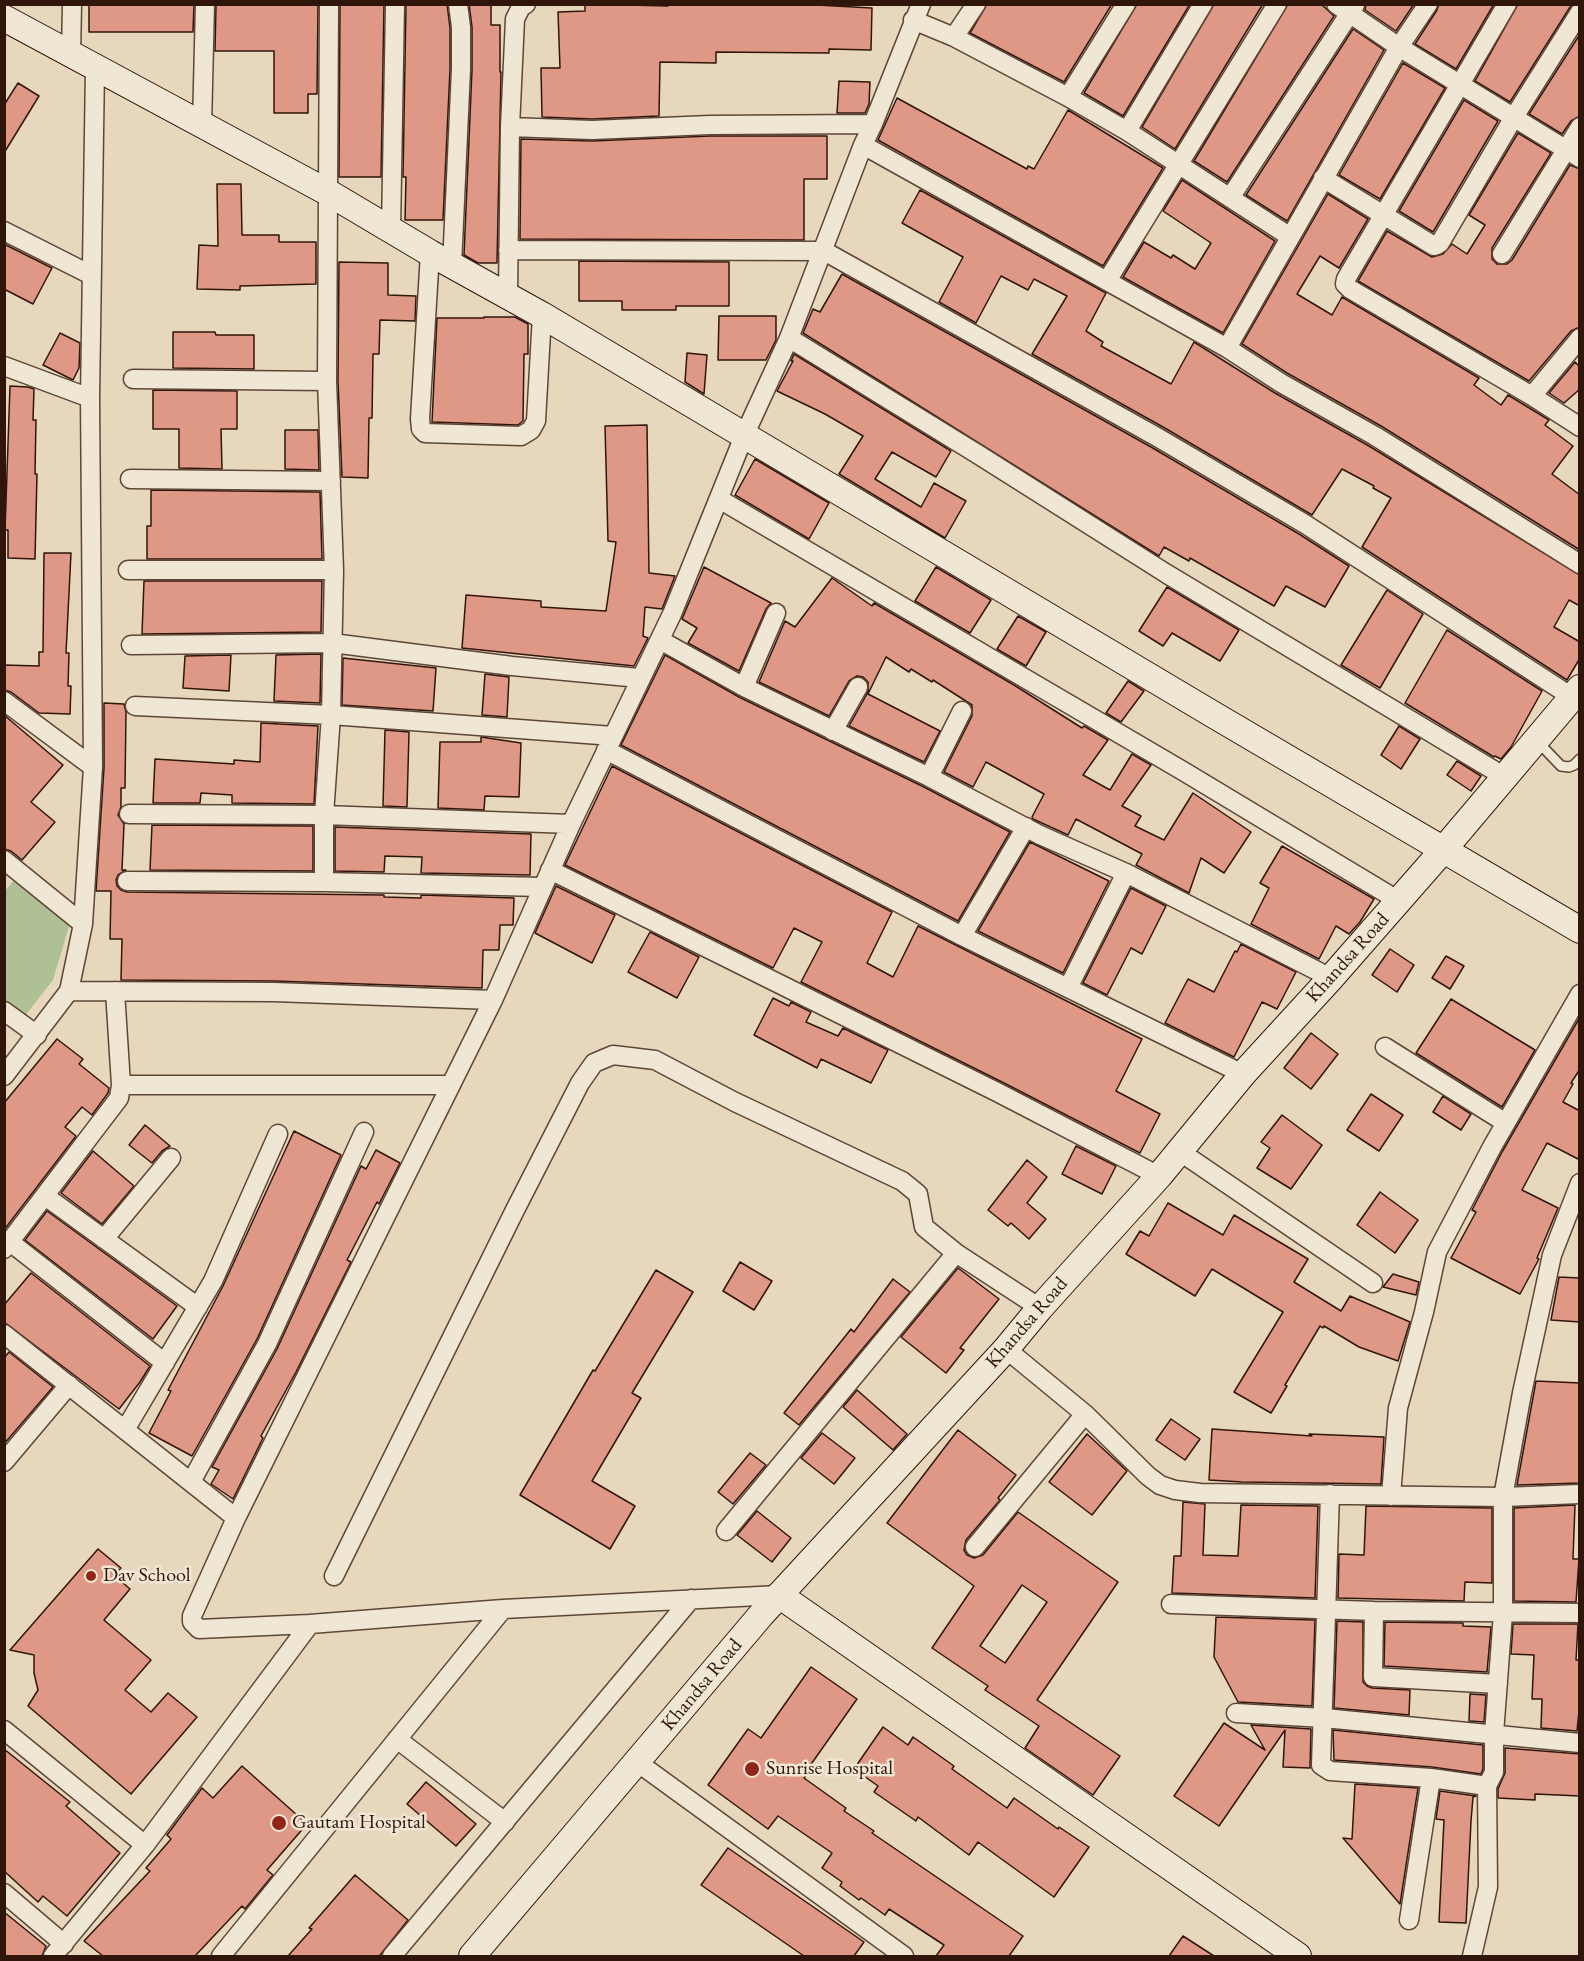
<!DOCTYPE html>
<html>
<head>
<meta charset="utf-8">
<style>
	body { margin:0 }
	#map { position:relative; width:1584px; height:1961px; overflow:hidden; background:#e7d8bd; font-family:"EB Garamond",serif }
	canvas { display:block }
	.frame { position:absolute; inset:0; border:6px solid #30150a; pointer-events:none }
</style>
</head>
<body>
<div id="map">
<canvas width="1584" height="1961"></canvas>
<div class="frame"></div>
</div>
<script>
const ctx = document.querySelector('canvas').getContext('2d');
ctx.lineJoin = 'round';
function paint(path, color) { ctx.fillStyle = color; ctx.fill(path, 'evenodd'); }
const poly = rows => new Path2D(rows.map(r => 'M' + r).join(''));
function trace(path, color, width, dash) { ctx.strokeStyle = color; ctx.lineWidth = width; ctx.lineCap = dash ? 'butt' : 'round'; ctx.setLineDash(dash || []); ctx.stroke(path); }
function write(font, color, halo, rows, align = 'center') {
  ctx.font = font + ' "EB Garamond",serif'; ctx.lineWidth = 5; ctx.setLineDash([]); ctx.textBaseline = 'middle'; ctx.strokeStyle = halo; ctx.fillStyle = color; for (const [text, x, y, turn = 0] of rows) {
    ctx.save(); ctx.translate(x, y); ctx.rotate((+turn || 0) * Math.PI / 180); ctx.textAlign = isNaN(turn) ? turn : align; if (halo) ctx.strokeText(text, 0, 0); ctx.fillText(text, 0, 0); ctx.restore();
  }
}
const green = poly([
	[16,878,70,923,53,980,20,1022,5,1009,5,891]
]);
const building = poly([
	[89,4,194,4,193,32,89,32,89,4],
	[216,4,318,4,317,94,308,94,308,113,274,113,274,51,215,51,216,4],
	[340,4,384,4,381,177,339,177,340,4],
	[406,4,447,4,450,28,450,69,443,220,405,220,406,177,403,177,406,4],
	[469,4,491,4,491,25,500,25,500,72,501,72,497,263,478,263,464,255,472,70,472,27,469,4],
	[585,4,668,6,668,4,798,4,872,8,871,50,829,49,829,53,716,52,716,63,660,62,659,116,592,119,542,117,541,68,560,68,558,12,585,11,585,4],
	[987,4,1112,4,1064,82,970,33,987,4],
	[1137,4,1190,4,1123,116,1084,93,1137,4],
	[1214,4,1263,4,1175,149,1142,127,1214,4],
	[1288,4,1321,4,1334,16,1227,182,1194,161,1288,4],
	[1366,4,1414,4,1396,31,1365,10,1366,4],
	[1439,4,1494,4,1456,69,1415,44,1437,10,1439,4],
	[1518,4,1572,4,1510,102,1475,81,1518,4],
	[1353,29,1384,50,1287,221,1246,195,1353,29],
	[1580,34,1580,116,1571,121,1562,134,1529,114,1580,34],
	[1403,63,1445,88,1380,199,1339,175,1403,63],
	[839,81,870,82,869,104,865,113,837,113,839,81],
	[18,83,39,96,4,153,4,105,18,83],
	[897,98,1027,169,1028,166,1034,169,1068,110,1163,168,1103,266,878,140,897,98],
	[1464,100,1498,121,1433,232,1399,211,1464,100],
	[1518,133,1551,153,1492,248,1492,259,1497,264,1507,264,1512,260,1570,165,1580,169,1580,327,1571,331,1529,381,1358,281,1387,231,1432,257,1443,254,1452,244,1467,254,1485,225,1469,215,1518,133],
	[710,136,827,136,827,179,804,179,804,240,520,239,521,139,592,141,710,136],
	[1182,180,1275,241,1223,333,1123,277,1144,242,1171,258,1173,255,1195,269,1211,243,1163,211,1182,180],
	[217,184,241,184,242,235,279,235,279,242,316,242,316,284,240,286,240,290,197,289,199,245,218,246,217,184],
	[920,190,1106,293,1086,331,1103,342,1101,346,1171,384,1194,342,1275,393,1369,446,1580,575,1580,606,1569,600,1554,627,1580,642,1580,658,1567,680,1362,547,1391,498,1373,488,1374,486,1342,469,1312,515,1163,427,1032,354,1067,296,1034,279,1028,290,1001,276,976,323,939,302,963,257,902,223,920,190],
	[1328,194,1368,219,1339,268,1320,256,1297,294,1332,315,1342,297,1479,378,1474,385,1501,405,1508,395,1549,420,1545,425,1573,446,1552,474,1580,495,1580,550,1381,426,1287,373,1242,344,1328,194],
	[4,244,52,268,33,304,4,289,4,244],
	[579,261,729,262,729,306,676,306,676,310,622,310,622,301,579,301,579,261],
	[339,262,388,263,388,295,416,296,415,321,380,320,379,354,373,354,372,418,369,418,368,478,342,477,338,381,339,262],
	[842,274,1151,447,1299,534,1349,566,1325,607,1286,586,1274,606,1190,558,1189,561,1164,547,1159,556,803,333,813,309,820,312,842,274],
	[719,316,776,316,776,340,766,360,718,360,719,316],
	[484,317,515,317,528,324,528,354,524,354,523,421,518,425,432,422,437,318,484,318,484,317],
	[173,332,215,332,216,335,254,335,254,369,173,368,173,332],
	[60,333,80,343,79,368,73,380,43,365,60,333],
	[687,353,707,355,704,394,685,382,687,353],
	[794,354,951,451,936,477,892,452,875,479,921,507,934,483,966,501,945,538,839,474,863,436,825,414,777,391,793,361,791,361,794,354],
	[1575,362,1580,367,1580,389,1564,403,1549,393,1575,362],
	[10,386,28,387,34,389,33,420,36,420,35,474,37,474,35,559,8,558,8,530,5,530,10,386],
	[153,390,237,391,237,429,221,429,222,469,179,468,179,429,153,429,153,390],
	[647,425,649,573,675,576,662,609,645,607,643,636,648,638,634,666,462,648,466,595,541,601,541,607,606,611,616,542,608,541,605,426,647,425],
	[285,430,318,430,319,470,285,469,285,430],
	[755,459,829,503,809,539,735,495,755,459],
	[151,490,320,492,322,559,147,559,147,526,151,526,151,490],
	[44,553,71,553,66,653,69,653,68,686,71,686,70,714,39,713,11,692,4,690,4,665,39,666,39,652,43,652,44,553],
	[704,567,771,603,766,609,739,671,688,643,697,628,682,619,704,567],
	[936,567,991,600,970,633,915,601,936,567],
	[832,578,872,606,874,603,1014,685,1082,728,1084,726,1108,740,1083,775,1110,790,1132,754,1151,765,1122,806,1141,816,1135,826,1164,840,1193,793,1251,832,1224,873,1201,858,1189,893,1136,865,1142,854,1076,819,1068,835,1033,819,1032,817,1044,794,986,762,973,787,944,772,972,716,972,705,933,680,932,682,911,669,909,672,886,657,868,694,940,731,924,762,849,726,868,692,868,682,863,677,857,676,849,681,829,716,759,682,785,621,795,627,832,578],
	[144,581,322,581,321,632,142,634,144,581],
	[1167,587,1239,630,1220,661,1172,633,1163,646,1139,631,1167,587],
	[1387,590,1423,614,1380,688,1341,665,1387,590],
	[1018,616,1046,632,1026,666,997,649,1018,616],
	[1447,630,1542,691,1511,747,1501,759,1495,756,1494,757,1405,703,1447,630],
	[321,654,320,703,274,701,276,655,321,654],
	[231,655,229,691,183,688,185,656,231,655],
	[665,655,739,697,924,787,1010,832,958,921,621,745,665,655],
	[343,658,436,668,433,711,342,705,343,658],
	[485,674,509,677,507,717,482,715,485,674],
	[1128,681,1144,691,1121,722,1106,713,1128,681],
	[104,703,124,704,126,712,125,788,121,788,121,807,118,815,124,824,122,870,126,870,118,875,116,880,117,886,121,890,127,892,384,895,384,897,421,898,421,895,514,898,513,925,500,925,499,950,483,950,482,988,274,981,121,980,122,939,110,939,111,891,96,891,104,768,104,703],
	[4,715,63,765,31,802,55,822,22,860,11,851,4,849,4,715],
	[261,723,318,726,314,804,232,803,232,795,201,793,200,803,153,803,155,759,234,764,234,760,260,762,261,723],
	[1399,726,1420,739,1401,769,1381,755,1399,726],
	[385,730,409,732,407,807,383,806,385,730],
	[481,737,521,743,519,797,485,796,484,810,438,808,440,742,481,742,481,737],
	[1457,761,1481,776,1471,791,1447,775,1457,761],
	[612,766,892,912,867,963,893,977,918,926,1142,1039,1116,1091,1160,1114,1140,1153,1002,1082,801,982,822,942,794,928,773,968,565,865,612,766],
	[152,825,313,826,313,871,150,870,152,825],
	[335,827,531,834,530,875,421,873,422,857,385,856,384,872,335,871,335,827],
	[1030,842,1109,881,1063,973,978,931,1030,842],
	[1282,846,1374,899,1360,922,1349,934,1336,926,1319,959,1251,924,1269,888,1260,883,1282,846],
	[556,886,615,915,592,963,535,933,556,886],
	[1131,888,1166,906,1142,954,1131,948,1107,995,1083,983,1131,888],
	[650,932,699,957,677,998,628,972,650,932],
	[1241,944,1296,972,1277,1009,1262,1002,1234,1057,1165,1023,1188,979,1214,992,1235,951,1237,952,1241,944],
	[1390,949,1414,965,1397,992,1372,975,1390,949],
	[1446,956,1464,966,1450,989,1432,978,1446,956],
	[773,998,789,1006,791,1002,811,1012,806,1022,838,1036,843,1028,888,1050,871,1083,821,1059,817,1068,754,1035,773,998],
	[1451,999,1535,1050,1502,1107,1416,1053,1451,999],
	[1580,1017,1580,1069,1571,1083,1573,1084,1563,1102,1580,1111,1580,1160,1547,1143,1522,1190,1558,1208,1537,1258,1539,1259,1520,1294,1451,1258,1476,1212,1472,1210,1502,1152,1580,1017],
	[1311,1033,1338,1054,1311,1089,1284,1068,1311,1033],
	[57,1039,83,1059,79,1064,109,1088,108,1093,92,1115,82,1107,65,1127,76,1136,4,1230,4,1103,57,1039],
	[1371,1094,1403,1115,1379,1151,1347,1130,1371,1094],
	[1443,1096,1471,1114,1461,1130,1433,1112,1443,1096],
	[1282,1115,1322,1145,1291,1189,1257,1168,1270,1148,1261,1142,1282,1115],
	[145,1125,170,1146,162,1151,152,1163,129,1145,145,1125],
	[294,1131,341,1155,257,1339,192,1456,149,1433,171,1391,168,1390,223,1286,294,1131],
	[1076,1146,1116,1166,1102,1194,1062,1174,1076,1146],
	[376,1150,400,1163,379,1204,377,1202,347,1260,351,1262,296,1372,261,1436,263,1438,233,1499,211,1484,219,1470,212,1467,277,1349,361,1166,366,1169,376,1150],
	[93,1151,134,1186,102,1224,61,1193,93,1151],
	[1027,1160,1047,1177,1027,1203,1046,1219,1029,1239,1011,1223,1008,1226,988,1210,1027,1160],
	[1380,1192,1418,1220,1395,1253,1357,1225,1380,1192],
	[1168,1203,1223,1235,1234,1215,1308,1259,1294,1282,1341,1311,1350,1296,1410,1322,1398,1361,1359,1347,1324,1326,1323,1328,1320,1326,1285,1385,1287,1386,1271,1413,1234,1392,1283,1312,1212,1269,1195,1296,1126,1254,1140,1231,1149,1236,1168,1203],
	[47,1211,177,1306,153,1339,25,1240,47,1211],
	[740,1262,772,1281,754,1310,723,1291,740,1262],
	[958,1268,999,1299,960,1348,964,1350,946,1373,901,1337,958,1268],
	[656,1270,693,1292,632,1393,641,1398,592,1481,635,1506,610,1549,520,1495,593,1370,595,1371,656,1270],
	[31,1273,150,1366,140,1382,119,1409,4,1322,4,1305,31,1273],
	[1393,1274,1419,1282,1416,1295,1383,1287,1393,1274],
	[1559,1277,1580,1278,1580,1322,1551,1320,1559,1277],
	[893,1279,910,1292,799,1425,784,1413,851,1329,854,1332,893,1279],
	[9,1352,53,1387,4,1444,4,1358,9,1352],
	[1536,1381,1580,1383,1580,1483,1517,1485,1536,1381],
	[857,1390,907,1434,893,1450,843,1407,857,1390],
	[1171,1419,1200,1439,1185,1460,1156,1440,1171,1419],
	[1212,1429,1312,1436,1309,1434,1384,1437,1381,1484,1242,1482,1209,1480,1212,1429],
	[958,1430,1016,1475,998,1498,1000,1500,966,1540,964,1550,967,1555,974,1558,983,1555,1018,1512,1118,1582,1037,1700,1120,1756,1093,1795,1025,1748,1039,1726,985,1690,988,1686,932,1648,974,1586,887,1523,958,1430],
	[1022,1585,1047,1602,1005,1663,980,1646,1022,1585],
	[822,1433,855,1458,834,1484,801,1458,822,1433],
	[1087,1434,1127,1471,1092,1515,1049,1482,1087,1434],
	[750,1453,766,1465,733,1504,718,1492,750,1453],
	[1183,1502,1205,1504,1203,1555,1238,1556,1241,1505,1318,1506,1315,1598,1172,1593,1174,1556,1181,1556,1183,1502],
	[1575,1505,1573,1559,1579,1559,1576,1602,1514,1601,1514,1508,1575,1505],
	[1366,1506,1492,1508,1492,1583,1465,1582,1464,1601,1338,1598,1339,1554,1364,1555,1366,1506],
	[757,1511,791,1538,772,1562,737,1535,757,1511],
	[98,1549,121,1568,114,1575,130,1589,104,1620,151,1660,125,1690,151,1712,168,1693,197,1717,131,1794,28,1706,38,1690,34,1673,34,1655,10,1650,98,1549],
	[1216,1617,1315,1620,1312,1706,1238,1702,1214,1657,1216,1617],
	[1337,1621,1363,1622,1363,1682,1367,1686,1372,1688,1410,1690,1409,1715,1334,1708,1337,1621],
	[1385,1622,1463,1623,1463,1626,1491,1627,1487,1672,1384,1666,1385,1622],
	[1513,1624,1578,1624,1576,1660,1580,1660,1580,1701,1577,1731,1541,1728,1542,1699,1532,1699,1534,1655,1511,1654,1513,1624],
	[811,1667,857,1699,807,1770,809,1772,804,1778,846,1808,844,1811,874,1831,872,1833,1023,1936,1009,1956,936,1956,944,1945,889,1909,885,1915,861,1898,859,1900,840,1886,842,1882,822,1868,832,1853,778,1816,768,1829,708,1785,748,1729,761,1738,811,1667],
	[1470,1694,1486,1695,1484,1722,1469,1721,1470,1694],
	[1224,1723,1265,1750,1251,1725,1311,1729,1310,1768,1283,1767,1285,1730,1219,1826,1174,1796,1224,1723],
	[883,1727,908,1745,913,1737,954,1766,952,1769,1007,1808,1014,1798,1058,1829,1059,1827,1089,1847,1054,1897,978,1842,969,1855,918,1817,916,1821,874,1792,878,1786,854,1769,883,1727],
	[1333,1730,1483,1745,1483,1769,1481,1774,1432,1767,1334,1760,1333,1730],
	[1505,1748,1580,1754,1580,1796,1535,1794,1535,1800,1498,1798,1498,1789,1505,1773,1505,1748],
	[4,1749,70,1802,66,1806,120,1853,67,1916,43,1896,38,1902,4,1871,4,1749],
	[242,1766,307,1824,267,1870,273,1875,245,1909,242,1906,195,1956,103,1956,84,1941,150,1871,146,1868,171,1839,167,1835,202,1788,213,1798,242,1766],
	[426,1782,476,1824,456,1846,407,1804,426,1782],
	[1355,1784,1418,1788,1400,1904,1343,1838,1352,1839,1355,1784],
	[1440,1791,1476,1796,1473,1797,1471,1821,1466,1923,1439,1922,1444,1820,1436,1819,1440,1791],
	[728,1848,864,1942,854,1956,804,1956,701,1885,728,1848],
	[355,1875,408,1920,381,1954,379,1956,288,1956,312,1929,309,1928,355,1875],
	[4,1912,46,1946,42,1956,4,1956,4,1912],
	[1183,1936,1214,1956,1169,1956,1183,1936]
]);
const lane = poly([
	[1538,742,1561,766,1569,767,1574,765,1580,759]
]);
const street = poly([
	[1336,4,1399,47,1580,158],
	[1507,4,1346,279,1345,284,1350,289,1532,396,1580,427],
	[913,20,954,37,1068,97,1127,131,1289,236],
	[954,37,976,4],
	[71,55,72,4],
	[1068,97,1126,4],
	[202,126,205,4],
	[510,127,592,130,710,125,873,124],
	[1127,131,1203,4],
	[863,145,1227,348,1281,383,1375,436,1580,564],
	[1323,178,1434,246,1437,245,1440,243,1514,117,1580,12],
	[1230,198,1355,5],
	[391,230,395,4],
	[4,231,91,275],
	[508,250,824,251,1157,437,1305,524,1572,697],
	[430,253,420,419,421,429,425,433,521,436,531,430,536,421,542,315],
	[1502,254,1580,127],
	[452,266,461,69,461,27,458,4],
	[1107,281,1277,4],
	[508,296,510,127,515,19,521,7,526,4],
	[789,338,979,455,1167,574,1505,777],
	[1227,348,1399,47,1428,4],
	[4,366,90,398],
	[133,379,327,381],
	[1532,396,1580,338],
	[130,479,331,481],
	[719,499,1183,771,1399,901],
	[128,570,334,570],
	[660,640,744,687,929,777,1040,835,1126,873,1331,978],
	[131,645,332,643,512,666,639,678],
	[744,687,776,613],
	[4,701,93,767],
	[135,706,331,715,613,736],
	[833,731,858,687],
	[606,750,962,936,1243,1074],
	[929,777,962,711],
	[129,814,324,815,571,824],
	[4,860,83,924],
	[550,870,997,1092,1159,1176],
	[127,881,324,882,543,887],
	[324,882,324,815,331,715,334,570,327,381,329,4],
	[962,936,1026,827],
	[1068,988,1126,873],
	[69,991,274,992,493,1000],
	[4,1011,37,1035],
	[1385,1047,1506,1123],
	[4,1076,69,991,83,924,93,767,90,398,95,67],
	[121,1085,451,1085],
	[1179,1151,1373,1283],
	[45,1196,198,1307],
	[104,1239,171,1158],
	[10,1242,165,1363],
	[4,1249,119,1098,121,1085,115,991],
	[4,1334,236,1518],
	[1006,1349,1085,1414,1148,1476,1160,1485,1175,1490,1200,1493,1503,1497,1580,1494],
	[125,1430,213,1281,278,1134],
	[4,1462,69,1385],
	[191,1482,267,1344,364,1132],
	[1330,1494,1321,1765,1330,1771,1431,1778,1487,1786],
	[1391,1496,1398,1408,1424,1312,1437,1252,1492,1147,1580,994],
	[726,1531,956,1253],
	[975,1547,1085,1414],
	[334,1576,515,1210,580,1083,594,1063,613,1055,655,1060,735,1102,902,1181,918,1194,924,1227,956,1253,1040,1308],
	[779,1595,503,1609,310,1624,199,1629,192,1622,192,1616,236,1518,493,1000,571,824,672,614,744,436,789,338,863,145,873,124,921,4],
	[1171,1604,1374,1611,1580,1613],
	[1374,1611,1373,1677,1498,1684],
	[1236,1713,1324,1718,1580,1743],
	[4,1730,145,1845],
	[397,1739,505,1822],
	[637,1762,904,1956],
	[4,1893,64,1944],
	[1409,1920,1431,1778],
	[53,1956,145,1845,310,1624],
	[221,1956,503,1609],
	[392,1956,691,1599],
	[1472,1956,1488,1887,1487,1786,1494,1772,1494,1734,1503,1613,1503,1497,1522,1393,1552,1255,1580,1183]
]);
const secondary = poly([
	[4,18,329,193,430,253,542,315,1214,715,1580,930],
	[779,1595,1298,1956],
	[472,1956,761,1615,1006,1349,1040,1308,1159,1176,1243,1074,1331,978,1444,849,1580,688]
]);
const markers = [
	[91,1576,6,"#8f2418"],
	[752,1769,8,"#8f2418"],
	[279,1823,8,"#8f2418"]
];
const streetNames = [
	["Khandsa Road",1348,958,-48],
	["Khandsa Road",1027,1323,-49],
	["Khandsa Road",702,1685,-50]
];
const poiNames = [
	["Dav School",103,1576],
	["Sunrise Hospital",766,1769],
	["Gautam Hospital",292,1823]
];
paint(green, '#b0c095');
paint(building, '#df9786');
trace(building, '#30150a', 1.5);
trace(lane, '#5e4637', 12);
trace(street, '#5e4637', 21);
trace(secondary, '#30150a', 28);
trace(lane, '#efe6d4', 9);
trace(street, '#efe6d4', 18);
trace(secondary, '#efe6d4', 26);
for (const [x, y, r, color] of markers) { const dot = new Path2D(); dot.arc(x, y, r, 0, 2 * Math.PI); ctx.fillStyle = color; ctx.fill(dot); trace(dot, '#efe6d4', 2); }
write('20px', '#30150a', '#efe6d4', streetNames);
write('20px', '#30150a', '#efe6d4', poiNames, 'left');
</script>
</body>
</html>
